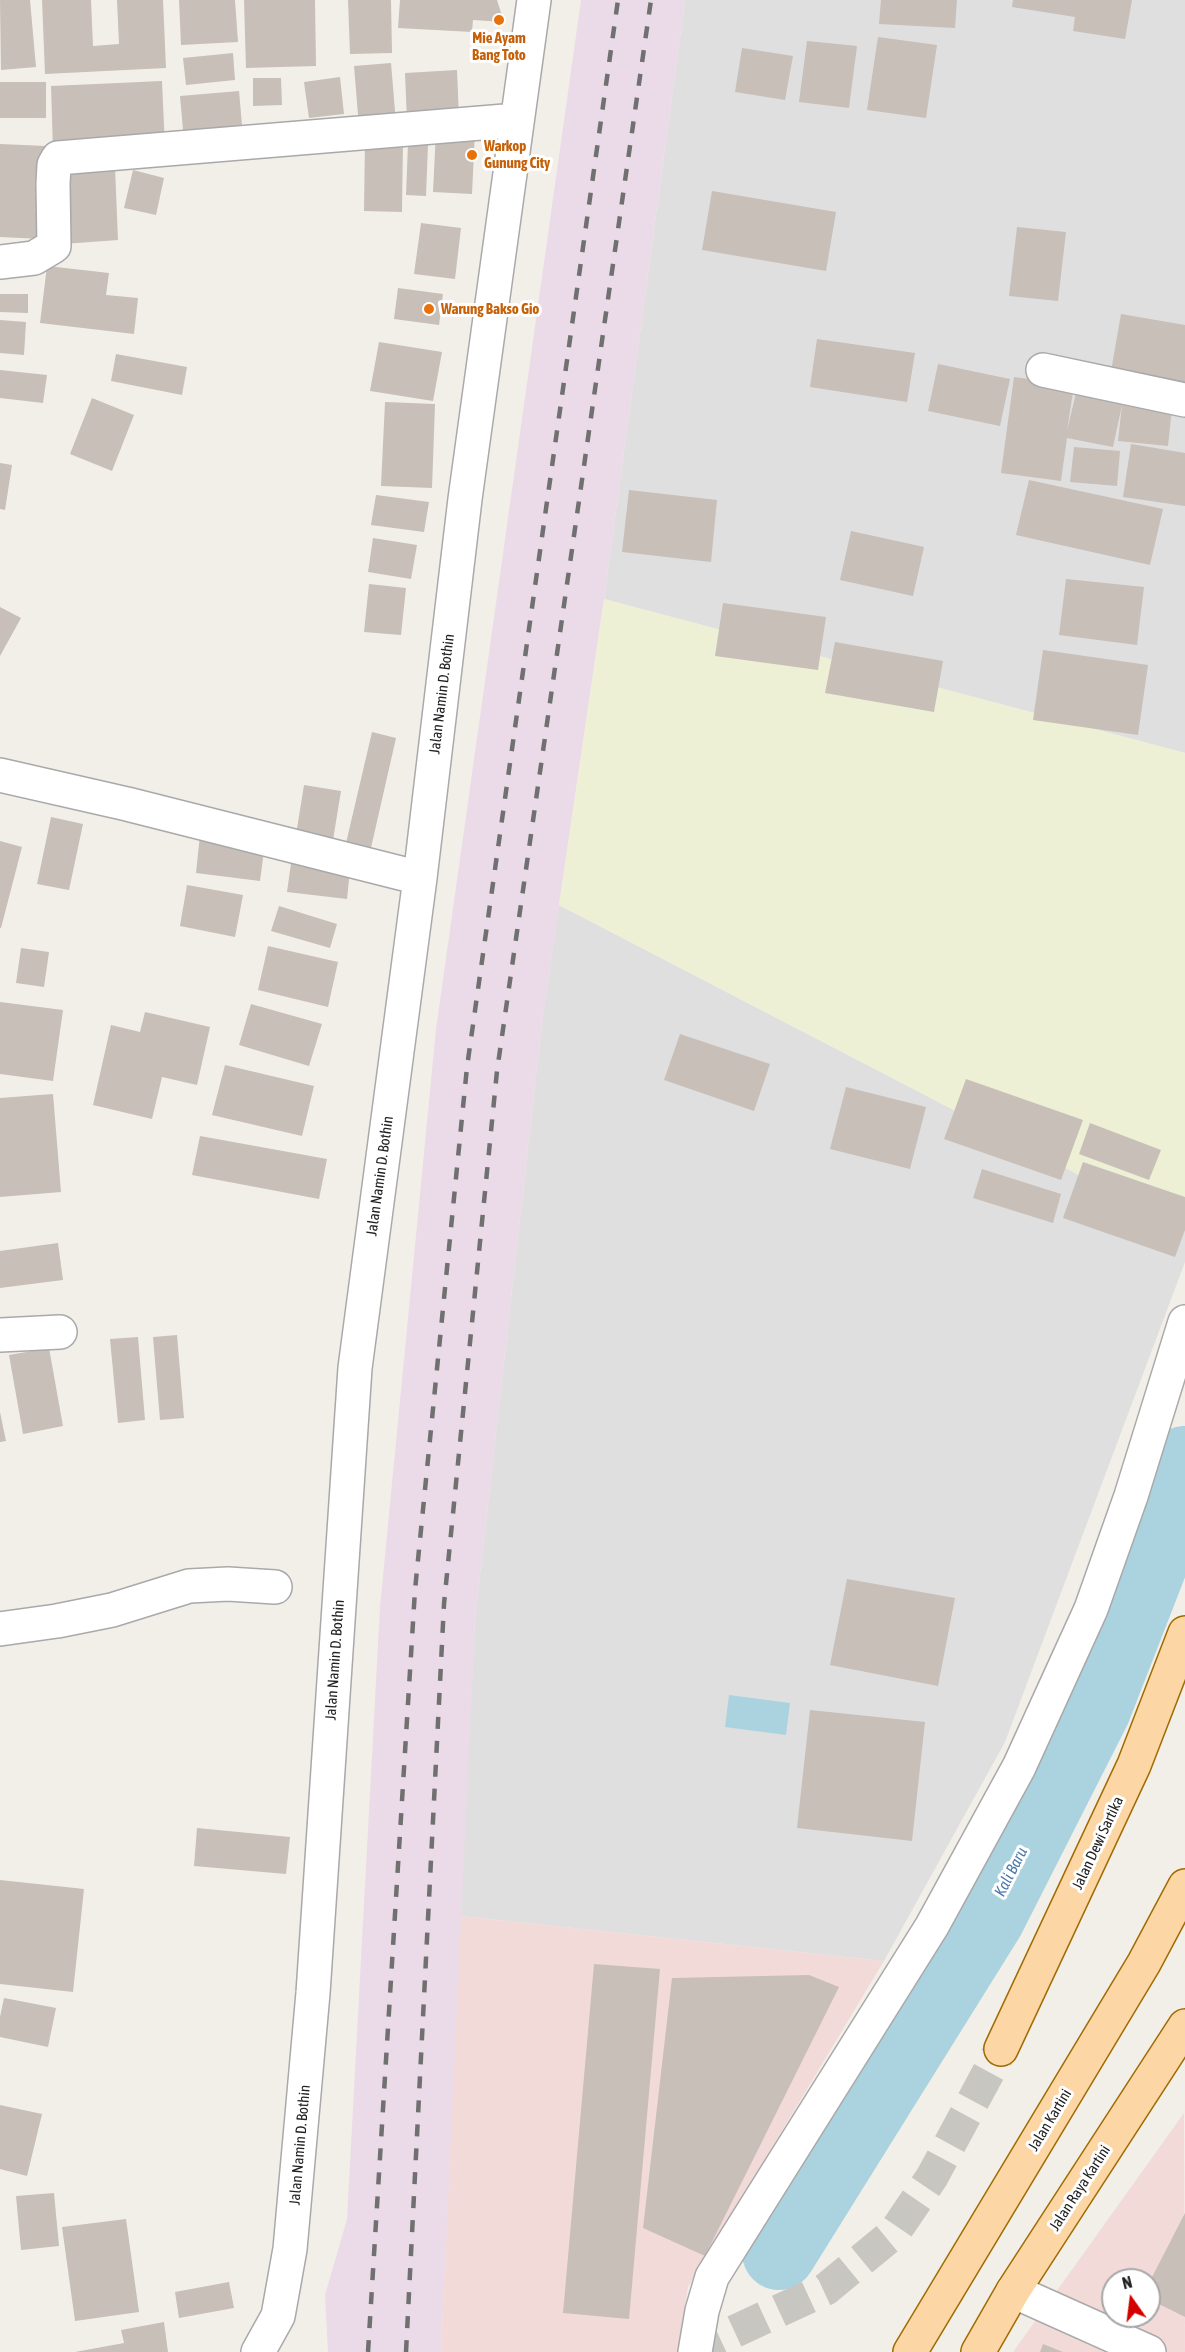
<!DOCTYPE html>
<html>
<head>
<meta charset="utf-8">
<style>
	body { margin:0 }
	#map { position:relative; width:1185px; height:2352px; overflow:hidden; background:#f2efe9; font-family:"Asap Condensed",sans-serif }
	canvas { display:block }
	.north { position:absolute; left:1101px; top:2268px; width:60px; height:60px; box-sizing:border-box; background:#fff; border:2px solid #a7a7a7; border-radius:50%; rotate:346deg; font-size:16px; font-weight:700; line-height:24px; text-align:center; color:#222 }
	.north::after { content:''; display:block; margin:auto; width:21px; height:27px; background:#d40000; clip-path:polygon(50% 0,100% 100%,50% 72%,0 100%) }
</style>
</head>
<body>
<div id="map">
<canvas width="1185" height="2352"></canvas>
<div class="north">N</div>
</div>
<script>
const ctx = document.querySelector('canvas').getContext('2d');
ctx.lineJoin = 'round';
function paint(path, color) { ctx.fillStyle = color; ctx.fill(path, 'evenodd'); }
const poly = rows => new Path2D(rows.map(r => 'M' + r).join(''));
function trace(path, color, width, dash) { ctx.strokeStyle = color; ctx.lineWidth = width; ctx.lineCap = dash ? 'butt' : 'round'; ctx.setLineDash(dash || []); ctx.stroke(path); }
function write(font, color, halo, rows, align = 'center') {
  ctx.font = font + ' "Asap Condensed",sans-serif'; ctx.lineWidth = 6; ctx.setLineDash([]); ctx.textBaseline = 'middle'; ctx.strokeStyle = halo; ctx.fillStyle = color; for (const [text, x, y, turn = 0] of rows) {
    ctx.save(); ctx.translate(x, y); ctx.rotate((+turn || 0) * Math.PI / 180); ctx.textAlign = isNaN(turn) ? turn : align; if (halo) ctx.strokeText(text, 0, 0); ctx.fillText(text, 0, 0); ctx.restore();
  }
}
const residential = poly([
	[685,0,1185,0,1185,753,604,599],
	[559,905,1185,1230,1185,1262,1005,1742,884,1961,460,1916,475,1619,542,1022]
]);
const commercial = poly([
	[460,1916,884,1961,688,2287,678,2352,441,2352],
	[1184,2113,1185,2352,1013,2352],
	[1113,2280,1149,2280,1149,2316,1113,2316]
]);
const industrial = poly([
	[581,0,685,0,604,599,542,1022,475,1619,441,2352,328,2352,325,2295,347,2219,380,1607,436,1029]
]);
const farmland = poly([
	[604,599,1185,753,1185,1230,559,905]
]);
const water = poly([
	[729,1695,790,1703,786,1735,725,1727]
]);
const river = poly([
	[779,2253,988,1918,1094,1709,1161,1537,1185,1463]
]);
const building = poly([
	[0,0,30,0,36,67,1,70],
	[42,0,91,0,93,46,119,44,117,0,163,0,166,68,45,74],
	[179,0,235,0,238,42,181,45],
	[244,0,315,0,316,66,246,68],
	[348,0,391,0,392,53,350,54],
	[400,0,497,0,504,22,473,20,472,32,398,28],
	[881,0,957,0,955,28,879,24],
	[1013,0,1132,0,1125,39,1073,31,1075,17,1012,7],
	[878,37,937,45,926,118,867,110],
	[807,41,857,46,849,108,799,102],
	[742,48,793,56,785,100,735,92],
	[233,53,235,80,186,85,183,58],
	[391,63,396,123,359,127,354,66],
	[457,70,459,118,407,121,405,73],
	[340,77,344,114,309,118,304,82],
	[253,78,281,78,282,105,253,106],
	[162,81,165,147,53,152,51,86],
	[0,82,46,82,46,118,0,118],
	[239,91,243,136,184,141,180,96],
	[436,130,475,131,472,194,433,192],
	[365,139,403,140,402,212,364,211],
	[0,144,46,146,42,239,0,237],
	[408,144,428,145,426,196,406,195],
	[115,167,118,240,63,244,60,170],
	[133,170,164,178,156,215,124,208],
	[712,191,836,212,826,271,702,250],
	[421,223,461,228,455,279,414,274],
	[1017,227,1066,232,1058,301,1009,296],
	[47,266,109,273,106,295,138,298,134,334,40,323],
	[398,288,443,294,439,325,394,319],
	[0,294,28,294,28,313,0,312],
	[1121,314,1185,325,1185,390,1110,377],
	[0,320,26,322,24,355,0,353],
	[817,339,915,353,907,402,810,387],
	[379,342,442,352,433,401,370,391],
	[116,354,187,367,182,395,111,381],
	[938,364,1010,379,1000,426,928,411],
	[0,370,47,375,43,403,0,398],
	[1014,377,1074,385,1067,431,1076,393,1172,408,1168,446,1118,441,1122,405,1113,447,1067,438,1061,481,1001,473],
	[92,398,134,415,112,471,70,454],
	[385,402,435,404,432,488,381,486],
	[1131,444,1185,453,1185,506,1123,497],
	[1074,447,1120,451,1117,486,1070,482],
	[0,463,12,465,5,510,0,509],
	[1029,480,1163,509,1150,565,1016,535],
	[629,490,717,500,711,562,622,552],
	[376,495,429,502,424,532,371,525],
	[851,531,924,547,913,596,840,580],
	[373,538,417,545,411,579,368,572],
	[1066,579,1144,587,1137,645,1059,635],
	[369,584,406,588,401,635,364,632],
	[723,603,826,617,818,670,715,656],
	[0,607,21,618,0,656],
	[835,642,943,661,934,712,825,693],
	[1043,650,1148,665,1138,735,1033,720],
	[372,732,396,738,368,861,343,856],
	[304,785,341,791,332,846,295,841],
	[51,817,83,824,69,890,37,884],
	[200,835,265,843,260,881,196,873],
	[0,841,22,847,1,928,0,928],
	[291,863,350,870,347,899,287,892],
	[187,885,243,895,235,937,180,926],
	[279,906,337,924,330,948,271,931],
	[268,946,338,962,328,1007,258,990],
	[21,948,49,952,44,987,16,983],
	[0,1002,63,1010,53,1081,0,1074],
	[251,1004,322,1024,309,1066,239,1045],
	[145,1012,210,1027,197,1085,162,1077,152,1119,93,1105,111,1025,140,1032],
	[680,1034,770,1064,754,1111,664,1080],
	[225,1065,314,1086,302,1136,212,1115],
	[966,1079,1083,1120,1061,1180,944,1139],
	[846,1087,926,1107,910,1169,830,1149],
	[53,1094,61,1192,0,1197,0,1098],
	[1090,1123,1161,1150,1149,1180,1079,1154],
	[200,1136,327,1159,319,1199,192,1175],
	[1083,1162,1185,1197,1185,1230,1175,1257,1063,1218],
	[982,1169,1061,1194,1053,1223,973,1198],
	[58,1243,63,1280,0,1288,0,1251],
	[177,1335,184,1418,160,1420,153,1337],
	[138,1337,145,1420,118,1423,110,1339],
	[49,1348,63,1426,23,1434,9,1355],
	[0,1412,6,1441,0,1442],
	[847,1579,955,1598,938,1686,830,1665],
	[810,1710,925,1722,912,1841,797,1828],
	[197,1828,290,1837,286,1874,194,1866],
	[0,1880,84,1889,73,1992,0,1984],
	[594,1964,660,1969,629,2319,563,2313],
	[809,1975,839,1987,705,2256,643,2228,672,1978],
	[4,1998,56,2008,48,2047,0,2037,0,2017],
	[0,2105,42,2114,27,2176,0,2169],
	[54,2193,59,2246,21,2250,16,2196],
	[1185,2213,1185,2317,1149,2299,1149,2283],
	[126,2219,139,2312,75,2321,62,2227],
	[229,2282,234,2308,179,2318,175,2292],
	[164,2322,168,2352,75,2352,124,2343,121,2330],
	[1043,2344,1063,2352,1040,2352]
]);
const majorTunnel = poly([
	[690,2352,826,2289,894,2233,932,2177,1001,2049]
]);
const minor = poly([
	[0,262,34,258,54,246,53,184,54,165,58,158,517,120],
	[1043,370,1185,400],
	[0,775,127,804,420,878],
	[0,1335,60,1332],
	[0,1629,57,1621,112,1610,189,1586,228,1584,275,1587],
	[1013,2291,1149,2352],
	[258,2352,278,2316,290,2249,313,1993,355,1368,420,878,465,499,534,0],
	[695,2352,702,2311,712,2277,932,1926,1019,1767,1091,1609,1131,1496,1185,1322]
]);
const major = poly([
	[1001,2049,1134,1765,1185,1633],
	[910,2352,1144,1963,1185,1886],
	[978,2352,1013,2291,1185,2026]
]);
const rail = poly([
	[368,2352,415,1590,467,1067,618,0],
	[406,2352,444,1604,497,1071,651,0]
]);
const markers = [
	[499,20,6,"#e8710a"],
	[472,155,6,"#e8710a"],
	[429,309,6,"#e8710a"]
];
const foodNames = [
	["Mie Ayam",499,38,"center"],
	["Bang Toto",499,55,"center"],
	["Warkop",484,146],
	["Gunung City",484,163],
	["Warung Bakso Gio",441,309]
];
const streetNames = [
	["Jalan Namin D. Bothin",442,694,-83],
	["Jalan Namin D. Bothin",380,1176,-82],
	["Jalan Namin D. Bothin",335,1660,-86],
	["Jalan Dewi Sartika",1098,1843,-65],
	["Jalan Kartini",1050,2120,-59],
	["Jalan Namin D. Bothin",300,2145,-85],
	["Jalan Raya Kartini",1080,2188,-57]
];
const waterNames = [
	["Kali Baru",1011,1872,-63]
];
paint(residential, '#e0dfdf');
paint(commercial, '#f2dad9');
paint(industrial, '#ebdbe8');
paint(farmland, '#eef0d5');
paint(water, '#aad3df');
trace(river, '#aad3df', 74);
paint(building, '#c7bfb8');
trace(majorTunnel, '#c8c6c1', 33, [33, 16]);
trace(minor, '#a9a9a9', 36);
trace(major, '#a06b00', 36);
trace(minor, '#fff', 33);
trace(major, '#fcd6a4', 33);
trace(rail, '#707070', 4.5, [12, 12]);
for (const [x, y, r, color] of markers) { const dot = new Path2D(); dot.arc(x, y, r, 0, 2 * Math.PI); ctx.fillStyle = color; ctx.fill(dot); trace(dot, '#fff', 2); }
write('bold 15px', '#c56008', '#fff', foodNames, 'left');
write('15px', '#222', '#fff', streetNames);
write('italic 16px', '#4a7aab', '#fff', waterNames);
</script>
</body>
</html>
